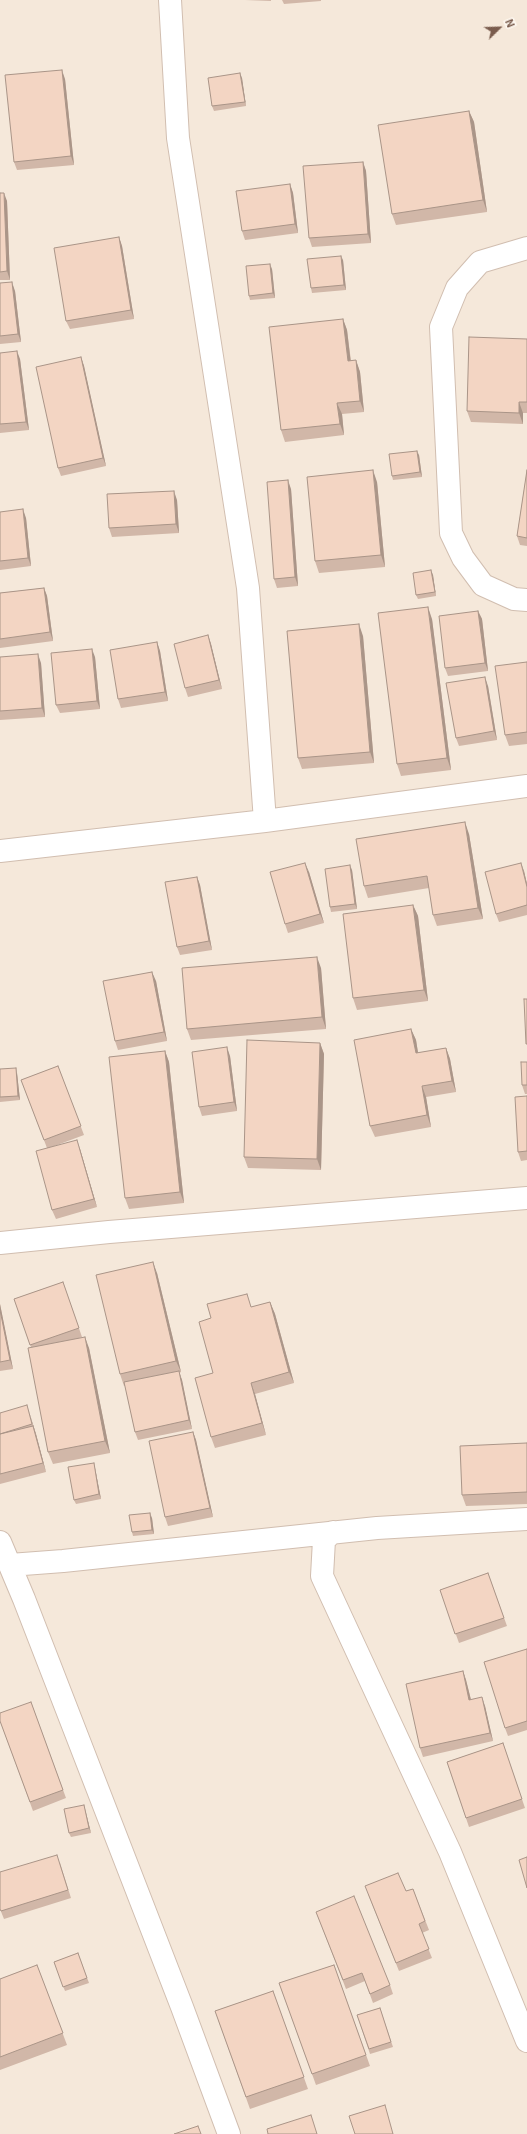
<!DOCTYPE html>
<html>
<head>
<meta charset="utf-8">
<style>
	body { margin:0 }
	#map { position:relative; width:527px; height:2134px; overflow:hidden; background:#fdf6ec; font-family:"Exo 2",sans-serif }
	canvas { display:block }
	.north { position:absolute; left:479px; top:8px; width:40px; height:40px; -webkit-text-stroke:3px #fffaf3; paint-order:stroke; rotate:67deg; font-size:11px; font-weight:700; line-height:16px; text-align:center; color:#7a5c4d }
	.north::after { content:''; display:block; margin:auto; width:14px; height:18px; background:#7a5c4d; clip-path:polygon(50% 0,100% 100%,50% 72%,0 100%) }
</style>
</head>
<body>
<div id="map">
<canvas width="527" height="2134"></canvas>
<div class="north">N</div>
</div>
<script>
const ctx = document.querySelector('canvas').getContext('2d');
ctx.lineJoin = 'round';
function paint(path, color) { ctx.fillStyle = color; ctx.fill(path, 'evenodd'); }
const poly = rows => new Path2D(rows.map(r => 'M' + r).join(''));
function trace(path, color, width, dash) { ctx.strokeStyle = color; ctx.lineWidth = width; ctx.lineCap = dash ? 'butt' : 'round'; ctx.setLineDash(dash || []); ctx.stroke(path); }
const residential = poly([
	[0,0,527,0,527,2134,0,2134]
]);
const minor = poly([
	[170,0,178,138,248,588,265,821],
	[527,248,480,262,457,288,441,327,451,533,463,558,483,585,514,599,527,600],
	[0,851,265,821,527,786],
	[0,1243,109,1232,527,1198],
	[333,1532,324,1540,322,1576,450,1852,527,2041],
	[0,1542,24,1599,182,2007,229,2134],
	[10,1565,63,1561,377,1528,527,1519]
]);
const wall = poly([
	[245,0,271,0,271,1],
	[282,0,321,0,321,1,284,4],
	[242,78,246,106,214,111,212,106],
	[65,79,74,165,17,170,14,162],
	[469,111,474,122,487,212,396,225,392,214],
	[363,162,366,171,371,243,312,247,309,238],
	[290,184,293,193,298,233,245,240,242,231],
	[0,193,7,201,10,280,0,280],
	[119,237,122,246,134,319,70,329,66,321],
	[343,260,346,290,312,293,311,288],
	[272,269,275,298,250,300,249,296],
	[0,283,15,291,21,342,0,344],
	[343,319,347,330,351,361,356,360,360,372,364,412,342,414,344,435,285,442,281,430],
	[527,339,527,413,523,413,523,424,471,422,467,411],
	[0,353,20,359,29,430,0,433],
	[81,357,84,366,106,466,61,476,58,468],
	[419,455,422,477,393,480,392,476],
	[527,470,527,546,520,545,517,536],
	[377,482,385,567,319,573,315,561],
	[291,489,298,586,277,588,274,579],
	[177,500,179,533,112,537,109,528],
	[0,512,26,518,31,566,0,570],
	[433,575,436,596,418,599,416,595],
	[44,588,47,596,53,641,0,648,0,593],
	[478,611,482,619,488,671,448,676,445,668],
	[432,619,451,770,401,776,397,764],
	[208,635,211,644,222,689,188,697,185,688],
	[363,636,374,763,302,769,298,758],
	[157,642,160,651,168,701,121,708,118,699],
	[0,657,41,663,45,717,0,720],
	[95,657,100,709,60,713,56,705],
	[527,662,527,744,509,746,505,735],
	[488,686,497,740,459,746,456,738],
	[469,834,483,919,437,926,433,915,429,888,368,898,364,886],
	[352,870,357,909,331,912,330,907],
	[524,871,527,884,527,915,499,922,496,914],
	[309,872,324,923,288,933,285,924],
	[197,877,200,885,212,950,180,955,177,947],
	[413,905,418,916,428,1001,357,1010,353,998],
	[321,968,326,1029,191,1040,187,1029],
	[156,981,167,1041,118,1050,115,1041],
	[411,1029,416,1040,418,1053,446,1048,450,1059,456,1092,426,1097,431,1127,375,1137,370,1126],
	[320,1043,324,1054,321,1170,248,1168,244,1157],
	[165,1051,169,1062,184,1203,129,1209,125,1198],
	[230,1056,237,1111,202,1116,199,1107],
	[527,1062,527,1094,525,1094,522,1085],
	[58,1066,84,1135,49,1148,80,1149,97,1207,56,1219,52,1210,47,1148,21,1080],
	[0,1069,17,1073,20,1100,0,1102],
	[527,1096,527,1160,521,1161,518,1152],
	[157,1273,181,1372,179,1373,182,1380,192,1429,138,1440,135,1432,125,1386,124,1386,120,1374],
	[63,1282,82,1337,79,1338,89,1348,110,1453,53,1464,48,1452,31,1347,14,1299],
	[270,1302,275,1314,294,1383,255,1394,266,1435,215,1448,211,1437,252,1307],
	[0,1304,13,1369,0,1371],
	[28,1410,36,1434,46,1472,0,1484,0,1413],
	[193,1432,196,1440,213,1517,168,1526,165,1517],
	[527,1443,527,1504,466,1506,462,1495],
	[94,1463,95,1468,101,1499,76,1504,74,1500],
	[152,1518,154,1534,133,1536,132,1532],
	[488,1573,507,1626,459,1643,440,1590],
	[527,1649,527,1730,508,1736,505,1728],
	[463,1671,466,1680,471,1700,485,1706,493,1741,423,1757,420,1748],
	[31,1702,66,1798,33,1811,0,1721],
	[503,1743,525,1808,469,1827,447,1762],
	[84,1805,91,1833,71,1837,69,1833],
	[60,1863,71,1898,4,1919,0,1909],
	[413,1889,429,1930,422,1933,432,1958,399,1971,368,1894,406,1891],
	[316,1912,390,1985,393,1994,373,2003,365,1981,346,1989],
	[78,1953,89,1983,65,1991,54,1962],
	[37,1965,67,2045,0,2070,0,1979],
	[334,1965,370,2066,316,2085,279,1983],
	[273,1991,308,2089,250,2109,215,2011],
	[380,2008,393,2047,370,2054,357,2015]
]);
const shadedWall = poly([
	[62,70,65,79,74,165,71,156],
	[240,73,242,78,246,106,245,102],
	[469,111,474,122,487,212,483,200],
	[363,162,366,171,371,243,368,234],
	[290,184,293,193,298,233,295,224],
	[4,193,7,201,10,280,7,271],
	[119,237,122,246,134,319,131,310],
	[341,256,343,260,346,290,344,285],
	[270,264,272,269,275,298,273,293],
	[12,282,15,291,21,342,18,334],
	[343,319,347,330,352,373,348,361],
	[17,351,20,359,29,430,26,422],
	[81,357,84,366,106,466,103,458],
	[356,360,360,372,364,412,360,401],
	[519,402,523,413,523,424,519,413],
	[337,403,342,414,344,435,340,424],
	[417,451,419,455,422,477,420,472],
	[373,470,377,482,385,567,381,555],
	[288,480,291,489,298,586,295,577],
	[174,491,177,500,179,533,176,524],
	[23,509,26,518,31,566,28,558],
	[431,570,433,575,436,596,435,592],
	[44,588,47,596,53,641,50,632],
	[428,607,432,619,451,770,447,758],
	[478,611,482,619,488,671,485,663],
	[359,624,363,636,374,763,370,752],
	[208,635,211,644,222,689,219,680],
	[157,642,160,651,168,701,165,692],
	[92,649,95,657,100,709,97,701],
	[38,654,41,663,45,717,42,708],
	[485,677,488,686,497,740,494,731],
	[465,822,469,834,483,919,478,908],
	[305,863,309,872,324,923,320,914],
	[521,863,524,871,527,884,527,887],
	[350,865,352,870,357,909,355,904],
	[197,877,200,885,212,950,209,941],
	[413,905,418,916,428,1001,424,990],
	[317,957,321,968,326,1029,322,1017],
	[152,972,156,981,167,1041,164,1032],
	[411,1029,416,1040,420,1065,416,1053],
	[320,1043,324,1054,321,1170,317,1159],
	[227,1047,230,1056,237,1111,234,1102],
	[446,1048,450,1059,456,1092,452,1081],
	[165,1051,169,1062,184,1203,180,1192],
	[16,1068,17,1073,20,1100,18,1096],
	[422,1086,426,1097,431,1127,427,1115],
	[77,1140,80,1149,97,1207,94,1199],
	[153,1262,157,1273,181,1372,176,1361],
	[270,1302,275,1314,294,1383,289,1372],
	[0,1304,13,1369,10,1360,0,1310],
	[85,1337,89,1348,110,1453,105,1441],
	[179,1371,182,1380,192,1429,189,1420],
	[251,1383,255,1394,266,1435,262,1423],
	[27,1405,36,1434,46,1472,43,1463,34,1429],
	[193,1432,196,1440,213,1517,210,1508],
	[94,1463,95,1468,101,1499,99,1494],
	[150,1513,152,1518,154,1534,152,1530],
	[463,1671,466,1680,473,1708,469,1700],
	[482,1697,485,1706,493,1741,490,1733],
	[84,1805,91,1833,89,1828]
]);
const building = poly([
	[62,70,71,156,14,162,5,75,62,70],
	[240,73,245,102,212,106,208,78,240,73],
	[469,111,483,200,392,214,378,125,469,111],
	[363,162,368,234,309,238,303,166,363,162],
	[290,184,295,224,242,231,236,191,290,184],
	[0,193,4,193,7,271,0,272,0,193],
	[119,237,131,310,66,321,54,248,119,237],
	[341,256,344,285,311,288,307,259,341,256],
	[270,264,273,293,249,296,246,266,270,264],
	[12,282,18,334,0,336,0,283,12,282],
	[343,319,348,361,356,360,360,401,337,403,340,424,281,430,269,327,343,319],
	[469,337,527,339,527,402,519,402,519,413,467,411,469,337],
	[17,351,26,422,0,424,0,353,17,351],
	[81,357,103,458,58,468,36,367,81,357],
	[417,451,420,472,392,476,389,454,417,451],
	[373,470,381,555,315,561,307,477,373,470],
	[527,470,527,538,517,536,527,470],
	[288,480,295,577,274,579,267,482,288,480],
	[174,491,176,524,109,528,107,494,174,491],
	[23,509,28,558,0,561,0,512,23,509],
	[431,570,435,592,416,595,413,573,431,570],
	[44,588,50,632,0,639,0,593,44,588],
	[428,607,447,758,397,764,378,613,428,607],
	[478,611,485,663,445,668,439,616,478,611],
	[359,624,370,752,298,758,287,631,359,624],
	[208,635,219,680,185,688,174,644,208,635],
	[157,642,165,692,118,699,110,650,157,642],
	[92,649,97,701,56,705,51,653,92,649],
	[38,654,42,708,0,711,0,657,38,654],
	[527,662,527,732,505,735,495,666,527,662],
	[485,677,494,731,456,738,446,683,485,677],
	[465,822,478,908,433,915,427,876,364,886,356,839,465,822],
	[305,863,320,914,285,924,270,872,305,863],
	[521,863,527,887,527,905,496,914,485,872,521,863],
	[350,865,355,904,330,907,325,869,350,865],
	[197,877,209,941,177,947,165,882,197,877],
	[413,905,424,990,353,998,343,914,413,905],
	[317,957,322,1017,187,1029,182,968,317,957],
	[152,972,164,1032,115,1041,103,981,152,972],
	[524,999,527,999,527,1044,526,1044,524,999],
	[411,1029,416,1053,446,1048,452,1081,422,1086,427,1115,370,1126,354,1040,411,1029],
	[247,1040,320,1043,317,1159,244,1157,247,1040],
	[227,1047,234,1102,199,1107,192,1052,227,1047],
	[165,1051,180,1192,125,1198,109,1057,165,1051],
	[521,1062,527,1062,527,1085,522,1085,521,1062],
	[58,1066,81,1126,44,1140,21,1080,58,1066],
	[16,1068,18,1096,0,1097,0,1069,16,1068],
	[527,1096,527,1151,518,1152,515,1097,527,1096],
	[77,1140,94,1199,52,1210,36,1151,77,1140],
	[153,1262,176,1361,120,1374,96,1275,153,1262],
	[63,1282,79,1328,30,1345,14,1299,63,1282],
	[247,1294,251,1307,270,1302,289,1372,251,1383,262,1423,211,1437,195,1378,213,1373,199,1322,211,1318,207,1304,247,1294],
	[0,1310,10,1360,0,1362,0,1310],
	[85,1337,105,1441,48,1452,28,1348,85,1337],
	[179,1371,189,1420,135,1432,124,1382,179,1371],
	[27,1405,32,1424,0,1434,0,1413,27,1405],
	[33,1426,43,1463,0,1474,0,1434,33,1426],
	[193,1432,210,1508,165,1517,149,1441,193,1432],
	[527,1443,527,1492,462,1495,460,1446,527,1443],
	[94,1463,99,1494,74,1500,68,1467,94,1463],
	[150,1513,152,1530,132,1532,129,1515,150,1513],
	[488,1573,504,1618,455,1634,440,1590,488,1573],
	[527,1649,527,1721,505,1728,484,1662,527,1649],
	[463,1671,469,1700,482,1697,490,1733,420,1748,406,1684,463,1671],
	[31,1702,63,1790,30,1802,0,1721,0,1713,31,1702],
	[503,1743,522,1799,466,1818,447,1762,503,1743],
	[84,1805,89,1828,69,1833,64,1809,84,1805],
	[57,1855,68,1890,1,1911,0,1909,0,1872,57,1855],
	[527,1857,527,1888,519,1860,527,1857],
	[398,1873,406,1891,413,1889,425,1921,419,1924,429,1949,396,1963,365,1886,398,1873],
	[354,1896,390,1985,370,1994,362,1973,343,1980,316,1912,354,1896],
	[78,1953,87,1978,63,1987,54,1962,78,1953],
	[37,1965,63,2033,0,2057,0,1979,37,1965],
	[334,1965,366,2055,312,2074,279,1983,334,1965],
	[273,1991,304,2077,246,2097,215,2011,273,1991],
	[380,2008,391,2042,369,2049,357,2015,380,2008],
	[385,2105,393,2134,355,2134,349,2116,385,2105],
	[311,2115,317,2134,268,2134,267,2129,311,2115],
	[198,2126,201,2134,174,2134,198,2126]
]);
paint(residential, '#f5e8da');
trace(minor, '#d1beb0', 24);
trace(minor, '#fff', 22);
paint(wall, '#d1b7a8');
paint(shadedWall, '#aa9588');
paint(building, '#f3d5c3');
trace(building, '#aa9588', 1);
</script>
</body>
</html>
